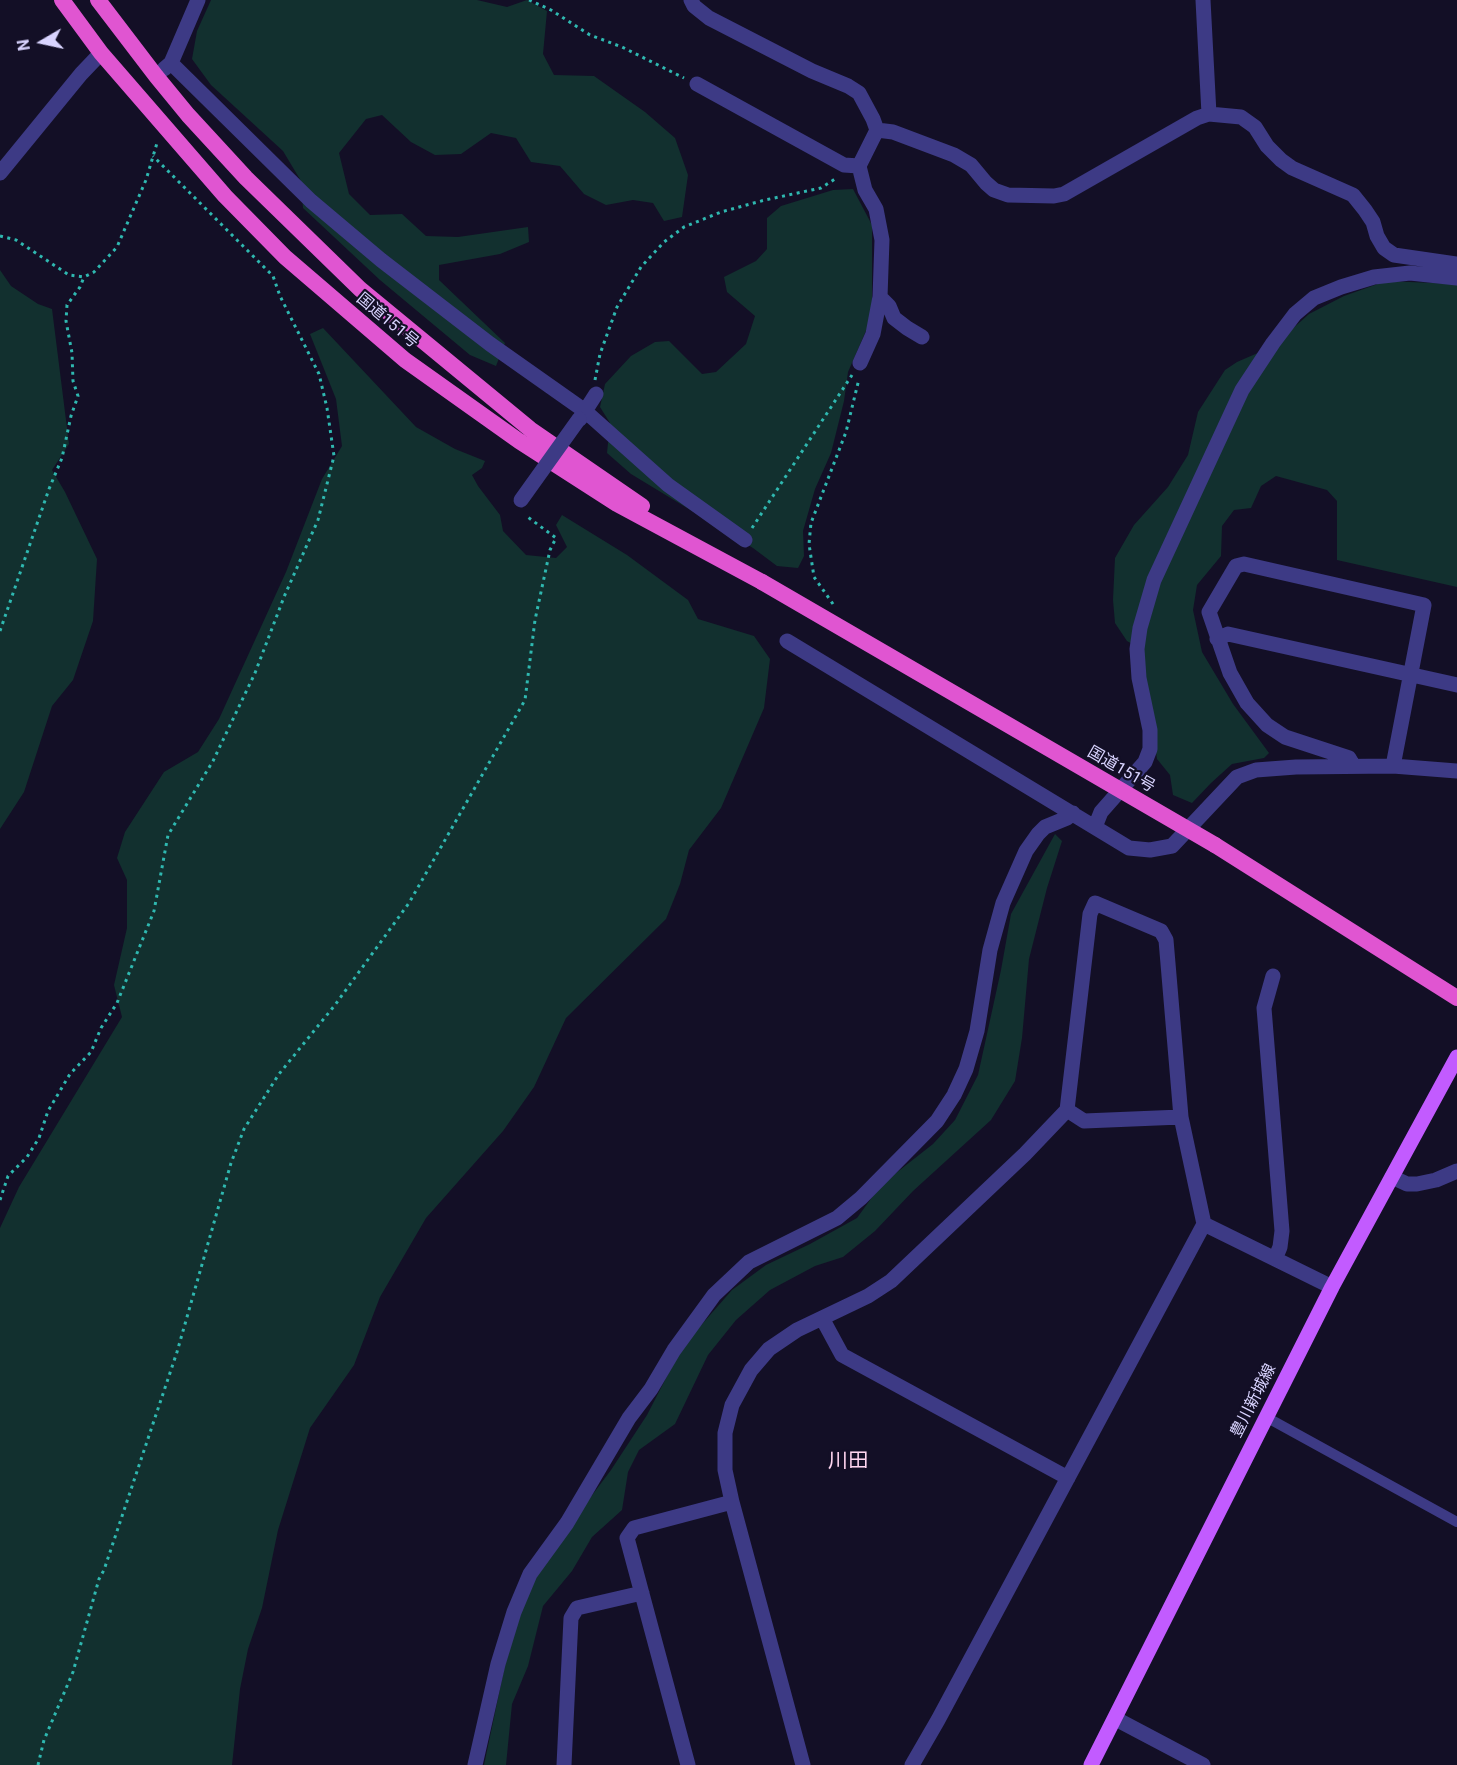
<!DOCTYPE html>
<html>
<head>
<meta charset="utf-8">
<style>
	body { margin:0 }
	#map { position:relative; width:1457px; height:1765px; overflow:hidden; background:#130f26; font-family:Roboto,sans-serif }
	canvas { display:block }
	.north { position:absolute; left:12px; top:12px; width:60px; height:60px; -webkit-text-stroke:4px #130f26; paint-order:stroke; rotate:261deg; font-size:16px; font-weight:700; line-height:24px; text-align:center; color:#d9d4ff }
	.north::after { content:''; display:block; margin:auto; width:21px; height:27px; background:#d9d4ff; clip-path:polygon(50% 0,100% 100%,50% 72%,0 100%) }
</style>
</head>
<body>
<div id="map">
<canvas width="1457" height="1765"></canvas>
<div class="north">N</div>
</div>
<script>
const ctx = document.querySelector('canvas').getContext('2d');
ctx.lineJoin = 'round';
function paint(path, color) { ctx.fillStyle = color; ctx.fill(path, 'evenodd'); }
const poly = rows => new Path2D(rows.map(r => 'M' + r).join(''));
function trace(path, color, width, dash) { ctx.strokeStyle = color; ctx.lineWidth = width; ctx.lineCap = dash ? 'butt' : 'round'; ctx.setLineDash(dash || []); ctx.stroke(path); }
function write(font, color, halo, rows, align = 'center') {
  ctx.font = font + ' Roboto,"Noto Sans JP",sans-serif'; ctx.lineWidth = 4.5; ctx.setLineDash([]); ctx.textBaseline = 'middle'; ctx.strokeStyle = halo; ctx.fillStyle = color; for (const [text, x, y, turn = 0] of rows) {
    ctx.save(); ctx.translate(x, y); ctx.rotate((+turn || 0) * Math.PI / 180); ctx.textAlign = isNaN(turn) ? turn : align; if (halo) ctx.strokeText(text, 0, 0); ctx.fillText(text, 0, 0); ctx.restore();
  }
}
const green = poly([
	[211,0,477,0,507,7,527,0,547,11,543,54,554,75,594,76,645,112,675,138,688,175,682,217,664,221,653,203,633,200,606,205,584,194,560,166,531,162,516,138,491,133,461,154,435,155,411,142,382,115,366,119,339,153,349,194,370,215,402,214,426,236,458,237,528,227,529,242,500,254,439,265,439,280,505,343,496,366,470,355,380,280,303,208,301,181,283,151,211,85,192,59,197,31],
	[853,189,872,225,872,317,848,372,844,401,831,453,815,489,803,531,804,556,798,568,777,566,753,548,631,474,607,453,610,423,600,407,605,384,631,356,655,342,669,341,702,374,716,372,746,344,755,316,727,292,724,277,756,261,767,249,767,218,781,206,833,190],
	[0,270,11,286,38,304,52,309,69,444,52,470,65,492,97,559,93,621,73,680,52,706,24,792,0,829],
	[1386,281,1457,284,1457,587,1337,560,1337,501,1327,490,1276,476,1261,486,1251,508,1234,510,1222,526,1221,556,1197,585,1193,610,1202,652,1233,704,1269,753,1264,758,1232,764,1211,783,1192,803,1173,795,1170,775,1157,759,1141,649,1127,641,1115,623,1113,600,1115,558,1134,525,1168,487,1188,455,1198,412,1225,370,1237,362,1260,352,1290,331,1309,314,1344,296],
	[323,328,416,427,455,449,485,461,482,468,472,475,478,486,500,515,503,531,526,555,556,558,567,547,556,525,562,515,627,555,688,600,698,619,754,636,770,659,764,708,721,808,689,850,680,884,666,919,566,1018,534,1087,503,1131,426,1218,380,1297,354,1365,310,1428,278,1530,262,1608,248,1649,240,1689,232,1765,0,1765,0,1228,19,1187,122,1017,114,985,127,928,127,880,117,858,125,832,164,772,198,752,219,719,286,572,322,479,342,446,336,399,310,334],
	[1055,834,1062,841,1047,888,1029,959,1022,1038,1015,1081,991,1120,913,1191,875,1231,843,1257,815,1266,770,1290,736,1320,708,1355,675,1424,639,1450,628,1472,622,1510,592,1537,572,1571,543,1606,528,1666,512,1704,506,1765,484,1765,505,1665,532,1575,611,1470,647,1415,682,1347,732,1290,766,1265,810,1244,857,1218,878,1189,896,1173,933,1144,955,1120,978,1075,1001,970,1011,914]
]);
const path = poly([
	[529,0,551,10,590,35,622,47,684,78],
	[0,236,16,240,69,275,84,277,94,272,117,247,146,180,157,143],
	[595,380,600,354,617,307,641,267,664,242,684,227,721,212,765,200,821,188,835,179],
	[752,528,852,375],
	[833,604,814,577,809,544,811,523,846,432,859,379],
	[0,631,49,489,62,458,71,416,78,396,73,381,72,353,66,321,67,305,80,287,84,277],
	[0,1200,8,1176,27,1157,39,1138,48,1111,70,1074,91,1052,101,1028,117,1003,154,911,168,835,213,761,255,673,284,597,318,520,334,456,327,408,319,374,280,296,273,276,153,156],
	[38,1765,44,1740,73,1672,99,1579,104,1570,177,1352,231,1163,244,1129,279,1074,335,1005,409,903,525,700,535,620,550,550,556,538,525,515]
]);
const service = poly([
	[1266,1417,1457,1522]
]);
const minor = poly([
	[691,0,694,6,709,18,812,71,848,86,859,93,873,119,877,130,859,166,865,190,876,209,882,240,880,297,889,306,894,318,907,328,922,337],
	[1203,0,1209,114],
	[171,63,311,201,381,260,490,344,585,411,668,485,745,540],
	[164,69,171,63,198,0],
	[697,84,844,165,859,166],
	[877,130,893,132,954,155,971,165,986,183,994,190,1008,195,1054,196,1064,194,1197,118,1209,114,1241,117,1255,127,1267,146,1281,160,1292,168,1353,195,1365,210,1373,222,1377,236,1384,248,1394,255,1457,264],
	[0,173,81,74,101,53],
	[860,363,873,334,880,297],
	[580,419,596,394],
	[1217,639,1228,634,1457,685],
	[787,641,1129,848,1150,850,1172,846,1237,777,1256,770,1296,767,1393,766,1457,771],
	[1353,765,1349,758,1285,737,1267,725,1247,703,1230,673,1209,612,1236,566,1244,564,1424,605,1393,766],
	[1095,827,1101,812,1145,762,1150,749,1150,730,1139,678,1137,649,1140,628,1154,580,1242,390,1273,343,1295,314,1314,298,1341,287,1374,277,1410,273,1457,278],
	[1273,976,1264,1008,1282,1231,1280,1247,1275,1259],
	[1067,1110,1084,1121,1181,1117],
	[1392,1177,1407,1184,1417,1184,1436,1180,1457,1171],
	[1204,1224,1332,1287],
	[822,1318,842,1355,1068,1478],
	[1116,1719,1203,1765],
	[475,1765,498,1664,514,1612,530,1574,567,1523,629,1418,651,1389,674,1350,714,1295,749,1262,837,1218,861,1198,937,1121,954,1095,966,1069,977,1031,990,950,1003,903,1026,851,1038,834,1045,827,1067,818,1073,813],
	[564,1765,571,1618,577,1608,642,1593],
	[688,1765,627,1538,634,1528,732,1502],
	[803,1765,732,1502,725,1470,725,1433,732,1405,751,1370,769,1349,797,1330,868,1296,891,1281,1025,1154,1067,1110,1090,914,1095,903,1161,931,1166,940,1181,1117,1204,1224,938,1720,912,1765]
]);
const primary = poly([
	[1091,1765,1332,1287,1457,1057]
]);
const trunk = poly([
	[62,0,101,53,225,196,285,257,405,360,519,441,617,504,762,582],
	[98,0,156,76,188,115,246,178,360,289,530,429,642,506],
	[1215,845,1457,998]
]);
const minorBridge = poly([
	[521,500,579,419]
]);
const trunkBridge = poly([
	[762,582,1215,845]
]);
const streetNames = [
	["国道151号",387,321,40],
	["国道151号",1121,770,30],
	["豊川新城線",1254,1401,-63]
];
const quarterNames = [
	["川田",848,1462]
];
paint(green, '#12302f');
trace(path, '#2fb8b0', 3, [3, 4.5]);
trace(service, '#3d3a85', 10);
trace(minor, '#3d3a85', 15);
trace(primary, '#c25bff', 15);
trace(trunk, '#e055d1', 16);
trace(minorBridge, '#3d3a85', 15);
trace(trunkBridge, '#e055d1', 16);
write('16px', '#d9d4ff', '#130f26', streetNames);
write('20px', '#ffd6f0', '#130f26', quarterNames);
</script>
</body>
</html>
